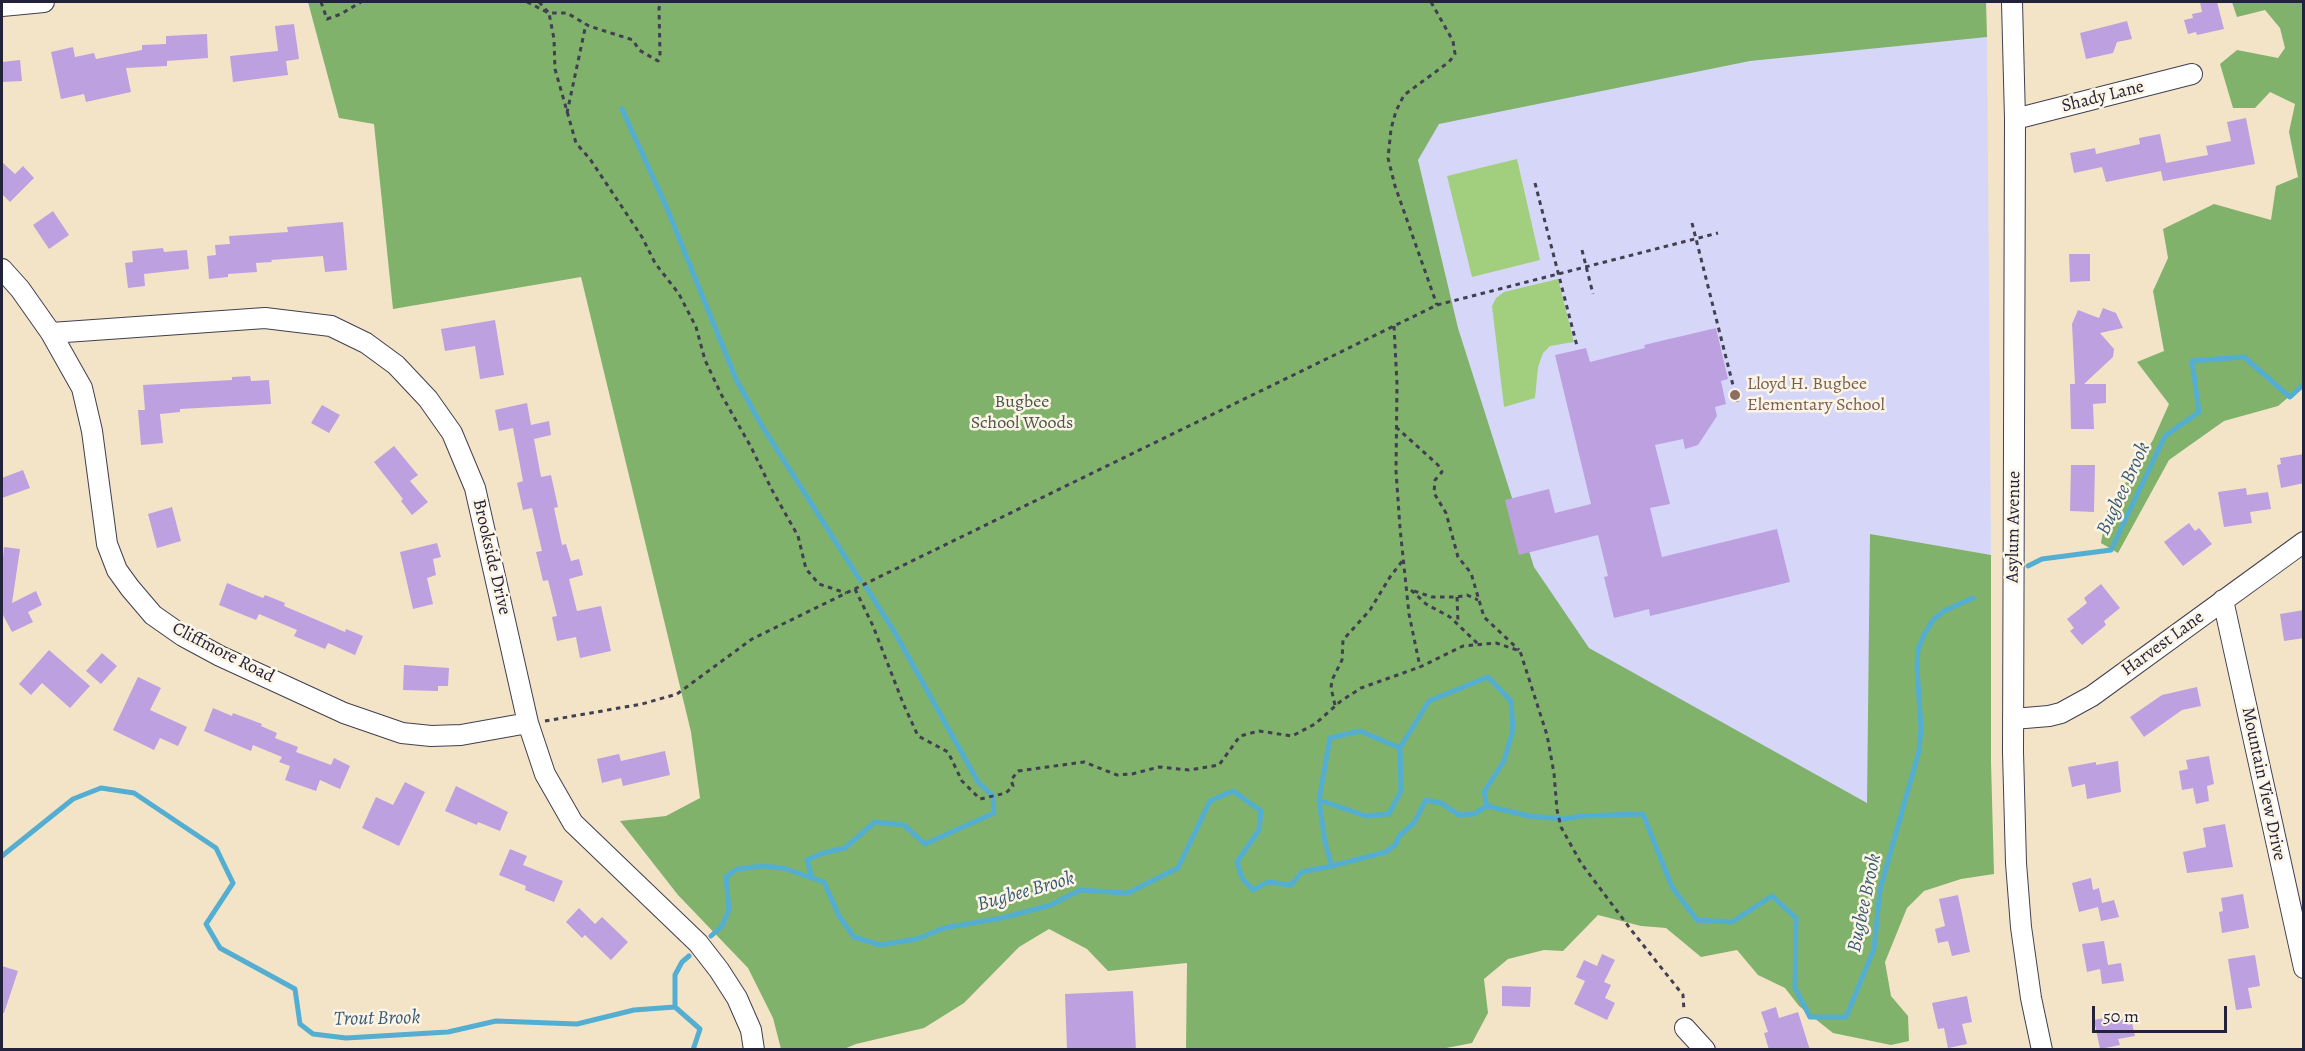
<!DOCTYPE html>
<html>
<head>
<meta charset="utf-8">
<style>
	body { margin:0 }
	#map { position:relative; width:2305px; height:1051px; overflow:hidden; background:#f3e4c8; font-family:Alegreya,serif }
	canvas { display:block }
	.frame { position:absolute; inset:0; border:3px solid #22223b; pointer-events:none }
	.scale { position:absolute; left:2092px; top:1006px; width:135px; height:27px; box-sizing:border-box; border:3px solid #22223b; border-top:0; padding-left:8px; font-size:18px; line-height:21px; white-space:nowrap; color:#22223b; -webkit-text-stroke:4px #fcf5e5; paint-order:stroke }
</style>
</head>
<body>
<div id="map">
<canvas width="2305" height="1051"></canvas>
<div class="frame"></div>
<div class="scale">50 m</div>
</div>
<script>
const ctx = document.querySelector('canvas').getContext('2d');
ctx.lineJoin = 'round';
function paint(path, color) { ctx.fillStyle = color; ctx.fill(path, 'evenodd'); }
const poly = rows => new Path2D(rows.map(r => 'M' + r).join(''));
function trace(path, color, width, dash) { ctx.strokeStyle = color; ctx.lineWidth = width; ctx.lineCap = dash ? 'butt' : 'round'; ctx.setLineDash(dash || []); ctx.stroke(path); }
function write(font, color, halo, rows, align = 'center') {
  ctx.font = font + ' Alegreya,serif'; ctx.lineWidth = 5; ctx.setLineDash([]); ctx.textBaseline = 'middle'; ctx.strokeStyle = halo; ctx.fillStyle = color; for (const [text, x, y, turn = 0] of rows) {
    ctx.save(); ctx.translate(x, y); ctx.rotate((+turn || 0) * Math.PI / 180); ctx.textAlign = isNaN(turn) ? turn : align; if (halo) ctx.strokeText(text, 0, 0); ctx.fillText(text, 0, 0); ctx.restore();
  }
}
const built = poly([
	[1348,2,1987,37,1991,555,1987,554,1990,796,1993,869,1601,806]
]);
const green = poly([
	[1517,159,1540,260,1472,277,1447,176],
	[1558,279,1574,342,1550,346,1543,353,1538,367,1535,398,1504,407,1492,306,1496,298,1504,292]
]);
const forest = poly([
	[308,2,1986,2,1987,37,1750,61,1439,124,1418,160,1458,328,1534,567,1589,648,1867,803,1870,534,1991,555,1991,762,1994,874,1961,879,1924,891,1907,908,1885,962,1891,996,1908,1016,1909,1041,1891,1045,1833,1033,1799,1006,1785,988,1758,975,1737,950,1701,957,1666,928,1641,926,1598,915,1563,951,1544,950,1508,959,1484,979,1488,1013,1472,1043,1441,1049,1186,1049,1187,963,1108,971,1087,949,1049,929,1019,947,964,1003,924,1028,856,1044,844,1049,781,1049,773,1018,748,968,678,895,620,821,666,816,700,798,691,732,581,277,393,309,374,124,339,118],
	[2232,2,2303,2,2303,385,2278,406,2224,421,2169,460,2118,553,2101,543,2106,513,2153,440,2169,404,2137,362,2164,351,2153,291,2168,258,2163,229,2214,204,2271,220,2276,186,2298,177,2289,132,2295,104,2270,92,2255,108,2233,108,2220,64,2237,50,2278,58,2285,48,2280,28,2265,10,2237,17]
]);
const stream = poly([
	[622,109,666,206,736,379,762,426,860,580],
	[2028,566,2042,559,2111,550,2165,436,2199,412,2192,361,2244,357,2290,397,2304,384],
	[1319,800,1366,816,1389,814,1401,791,1400,748],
	[2,856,73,799,101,788,134,793,216,848,233,883,206,924,220,948,295,989,300,1024,313,1034,346,1038,448,1032,496,1021,577,1024,634,1010,675,1007,700,1029,693,1050],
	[1332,866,1386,852,1396,844,1399,836,1414,823,1426,800,1441,803,1459,815,1474,814,1487,806],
	[812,878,807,860,823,853,845,848,875,822,904,825,925,844,994,813,993,796,978,782,894,631,866,587],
	[711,936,722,926,729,910,726,877,737,869,762,866,783,868,824,882,839,916,854,937,880,945,917,939,944,928,1002,918,1051,905,1080,890,1128,893,1178,868,1210,801,1233,791,1261,811,1259,830,1237,862,1242,878,1253,890,1268,882,1291,885,1302,872,1332,866,1325,842,1319,800,1330,738,1360,731,1400,748,1429,701,1488,677,1511,701,1513,730,1504,761,1484,792,1487,806,1529,816,1565,819,1581,816,1643,814,1672,887,1697,920,1732,922,1772,896,1796,918,1795,988,1810,1017,1846,1017,1874,949,1880,890,1919,751,1921,729,1917,667,1918,649,1925,633,1933,620,1944,611,1973,598],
	[675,1007,675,975,682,962,689,956]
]);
const building = poly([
	[2200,2,2217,2,2224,29,2197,35,2196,32,2188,34,2184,20,2193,18,2192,14,2202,12],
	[2127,21,2132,39,2117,42,2113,53,2086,59,2080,33],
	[294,24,299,59,286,61,288,75,233,82,230,56,278,51,275,26],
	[207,34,208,58,167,61,167,66,126,68,131,92,86,102,84,94,61,99,51,52,73,47,75,57,94,53,96,59,142,50,142,45,166,44,166,36],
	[20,60,22,81,2,82,2,62],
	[2246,118,2255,164,2163,181,2161,171,2106,182,2102,167,2074,173,2070,153,2095,148,2096,154,2140,144,2139,138,2160,134,2166,163,2208,155,2206,146,2231,141,2227,122],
	[2,162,15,174,23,166,34,178,10,202,2,194],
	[53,211,69,235,49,249,33,225],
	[343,222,347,270,325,272,323,256,271,260,272,262,256,263,257,272,228,274,228,277,209,279,207,256,216,255,215,245,230,244,229,236,288,232,287,227],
	[163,248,164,252,187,250,189,269,144,274,145,286,128,288,125,263,133,262,132,251],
	[2069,254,2090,254,2090,281,2070,282],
	[2103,308,2116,313,2123,328,2100,333,2114,349,2113,357,2084,384,2106,384,2106,403,2093,404,2094,429,2071,429,2070,384,2075,384,2072,324,2078,310,2099,318],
	[495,320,504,375,480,379,475,346,445,351,441,329],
	[1716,328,1728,379,1721,381,1726,404,1715,407,1717,416,1698,445,1685,449,1683,439,1655,445,1670,504,1650,508,1662,557,1777,529,1790,582,1650,616,1649,609,1614,618,1604,577,1608,576,1598,535,1519,555,1505,500,1549,489,1555,513,1591,504,1555,355,1586,348,1590,362,1645,348,1644,345],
	[250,376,251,381,269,380,271,404,180,409,180,412,160,414,163,443,141,445,138,410,145,410,143,385,232,380,232,377],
	[527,403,531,425,549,421,551,435,534,439,541,477,551,475,558,507,554,508,562,545,566,544,571,561,579,559,583,575,569,579,577,611,601,606,611,651,580,658,576,637,557,641,552,617,557,616,548,580,543,581,536,552,542,551,532,508,523,510,517,483,523,481,513,428,499,431,495,410],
	[322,405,340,415,329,433,311,423],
	[394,446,418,475,410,481,428,502,412,515,401,501,403,499,374,462],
	[2304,454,2304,483,2281,488,2277,465,2281,464,2280,458],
	[2071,465,2095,465,2094,512,2070,511],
	[23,470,30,488,2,498,2,478],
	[2246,488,2247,495,2268,492,2271,509,2250,512,2252,523,2224,527,2218,492],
	[172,507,181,541,157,548,148,514],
	[2189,523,2195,531,2199,528,2212,544,2183,566,2164,542],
	[437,543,441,557,433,559,436,575,427,578,433,604,413,609,400,552],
	[4,547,20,549,12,603,36,591,42,605,28,612,33,622,12,632,2,613,2,568],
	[227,583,263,598,265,595,285,603,284,606,345,632,346,629,363,636,355,655,328,643,325,649,294,636,297,630,259,614,256,620,219,605],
	[2101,584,2120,608,2104,621,2106,625,2082,645,2070,631,2074,628,2067,619,2087,603,2084,598],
	[2304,610,2304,638,2284,641,2280,614],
	[49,650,90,686,70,708,42,683,31,695,19,684],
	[102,653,117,666,101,684,86,671],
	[404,665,449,668,448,686,438,686,438,691,403,690],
	[138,677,161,688,150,710,187,727,178,746,160,738,154,750,113,730],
	[2197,687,2201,706,2182,710,2144,737,2130,717,2162,695],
	[213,708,232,716,233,713,262,724,261,726,277,733,275,738,298,747,296,752,331,765,334,758,350,766,340,789,320,780,316,791,285,780,290,766,279,762,282,757,253,745,251,751,204,731],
	[665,751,670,775,623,786,621,778,602,783,597,759,619,754,621,761],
	[2209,756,2214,784,2207,786,2209,801,2196,804,2193,788,2182,790,2179,771,2188,769,2186,760],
	[2118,761,2121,792,2087,799,2085,784,2072,787,2068,767,2096,762,2096,765],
	[405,782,425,792,399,846,362,828,376,797,393,805],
	[456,786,508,812,500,831,478,822,477,825,445,811],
	[2225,824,2233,867,2187,873,2183,852,2206,847,2203,828],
	[510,849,527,856,523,865,563,881,554,902,525,890,526,886,499,875],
	[2091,878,2093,890,2099,888,2102,903,2114,900,2119,917,2101,921,2098,907,2079,912,2072,883],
	[2243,894,2249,928,2222,933,2219,912,2223,911,2221,898],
	[1958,895,1970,952,1952,956,1948,941,1938,943,1935,929,1945,926,1939,899],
	[579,908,595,924,602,917,628,942,611,960,585,935,582,938,566,922],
	[2104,941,2108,965,2121,963,2124,981,2102,984,2100,969,2087,972,2082,944],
	[1602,954,1615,960,1604,982,1611,985,1605,998,1615,1003,1607,1020,1574,1004,1585,981,1576,977,1584,960,1597,966],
	[2255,955,2260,986,2248,988,2252,1008,2236,1010,2228,959],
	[2,966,18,971,4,1013,2,1013],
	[1502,986,1531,987,1530,1007,1502,1006],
	[1133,991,1136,1050,1067,1050,1065,994],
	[1967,996,1972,1022,1962,1024,1967,1044,1948,1048,1944,1028,1938,1029,1932,1003],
	[1776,1007,1779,1018,1798,1012,1810,1050,1769,1050,1764,1033,1768,1032,1761,1012],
	[2113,1016,2114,1021,2131,1018,2135,1036,2118,1039,2120,1045,2100,1049,2094,1020]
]);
const path = poly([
	[321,2,327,19,341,14,361,2],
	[527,2,549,13,554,39,555,69,576,143,590,159,642,237,655,263,679,294,696,327,705,360,721,394,751,447,772,490,798,536,806,569,819,584,846,593],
	[539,2,549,13,567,13,589,26,633,40,639,50,658,61,660,54,659,8,661,2],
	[1431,2,1453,41,1455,54,1449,62,1404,95,1396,111,1391,129,1388,158,1395,186,1437,305],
	[567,113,586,24],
	[1535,183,1577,346],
	[1692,223,1738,405],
	[1582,250,1593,294],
	[1394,326,1397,384,1396,471,1400,528,1409,614,1420,667],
	[1396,427,1438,465,1442,472,1435,480,1434,493,1446,513,1458,557,1471,573,1484,617,1519,650],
	[855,589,873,626,903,703,918,736,948,752,962,781,980,799,1006,793,1013,786,1011,780,1018,771,1084,762,1117,775,1132,774,1159,767,1189,770,1219,765,1240,736,1259,731,1292,736,1315,724,1341,701,1361,688,1420,667,1463,646,1496,643,1520,651,1547,735,1554,773,1557,810,1561,827,1581,863,1632,931,1683,995,1684,1011],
	[1411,590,1426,604,1450,617,1478,644],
	[1414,591,1432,597,1457,597,1467,595,1478,600],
	[1457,597,1458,622],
	[1335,705,1331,688,1332,680,1342,660,1343,640,1370,610,1390,577,1403,560],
	[545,721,642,704,677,694,752,639,1437,305,1718,233]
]);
const minor = poly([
	[2012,2,2015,119,2013,752,2016,863,2021,927,2031,998,2042,1050],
	[2,6,44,2],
	[2015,119,2192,74],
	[2,269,20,289,51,333,82,388,92,431,107,544,117,570,130,588,153,615,183,636,220,656,344,713,402,733,431,736,461,735,528,723],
	[51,333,265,318,331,326,366,343,396,365,428,399,452,433,475,488,528,723,545,774,573,823,698,943,719,970,737,998,751,1030,754,1050],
	[2223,600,2304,968],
	[2013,719,2049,716,2061,713,2092,696,2304,542],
	[1685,1028,1705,1050]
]);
const markers = [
	[1735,395,6,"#8d6e63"]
];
const streetNames = [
	["Shady Lane",2103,97,-14],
	["Asylum Avenue",2014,527,-89],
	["Brookside Drive",491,557,77],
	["Harvest Lane",2163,644,-36],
	["Cliffmore Road",223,653,27],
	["Mountain View Drive",2263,784,78]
];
const educationNames = [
	["Lloyd H. Bugbee",1747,385],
	["Elementary School",1747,406]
];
const parkNames = [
	["Bugbee",1022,403],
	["School Woods",1022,424]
];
const waterNames = [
	["Bugbee Brook",2124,489,-65],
	["Bugbee Brook",1026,892,-16],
	["Bugbee Brook",1865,903,-78],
	["Trout Brook",377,1019,-1]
];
paint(built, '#d6d7f8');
paint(green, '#a1cf7d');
paint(forest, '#80b26c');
trace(stream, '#53aed1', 5);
paint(building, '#bda0e0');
trace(minor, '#413f50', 22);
trace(path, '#413f50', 3, [4.5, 4.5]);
trace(minor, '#fff', 20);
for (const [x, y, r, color] of markers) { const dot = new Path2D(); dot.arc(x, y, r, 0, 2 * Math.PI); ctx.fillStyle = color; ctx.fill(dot); trace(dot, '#fcf5e5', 2); }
write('18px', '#22223b', '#fcf5e5', streetNames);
write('18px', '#785e54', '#fcf5e5', educationNames, 'left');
write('18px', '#48564f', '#fcf5e5', parkNames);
write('italic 20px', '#365a77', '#fcf5e5', waterNames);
</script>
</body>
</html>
